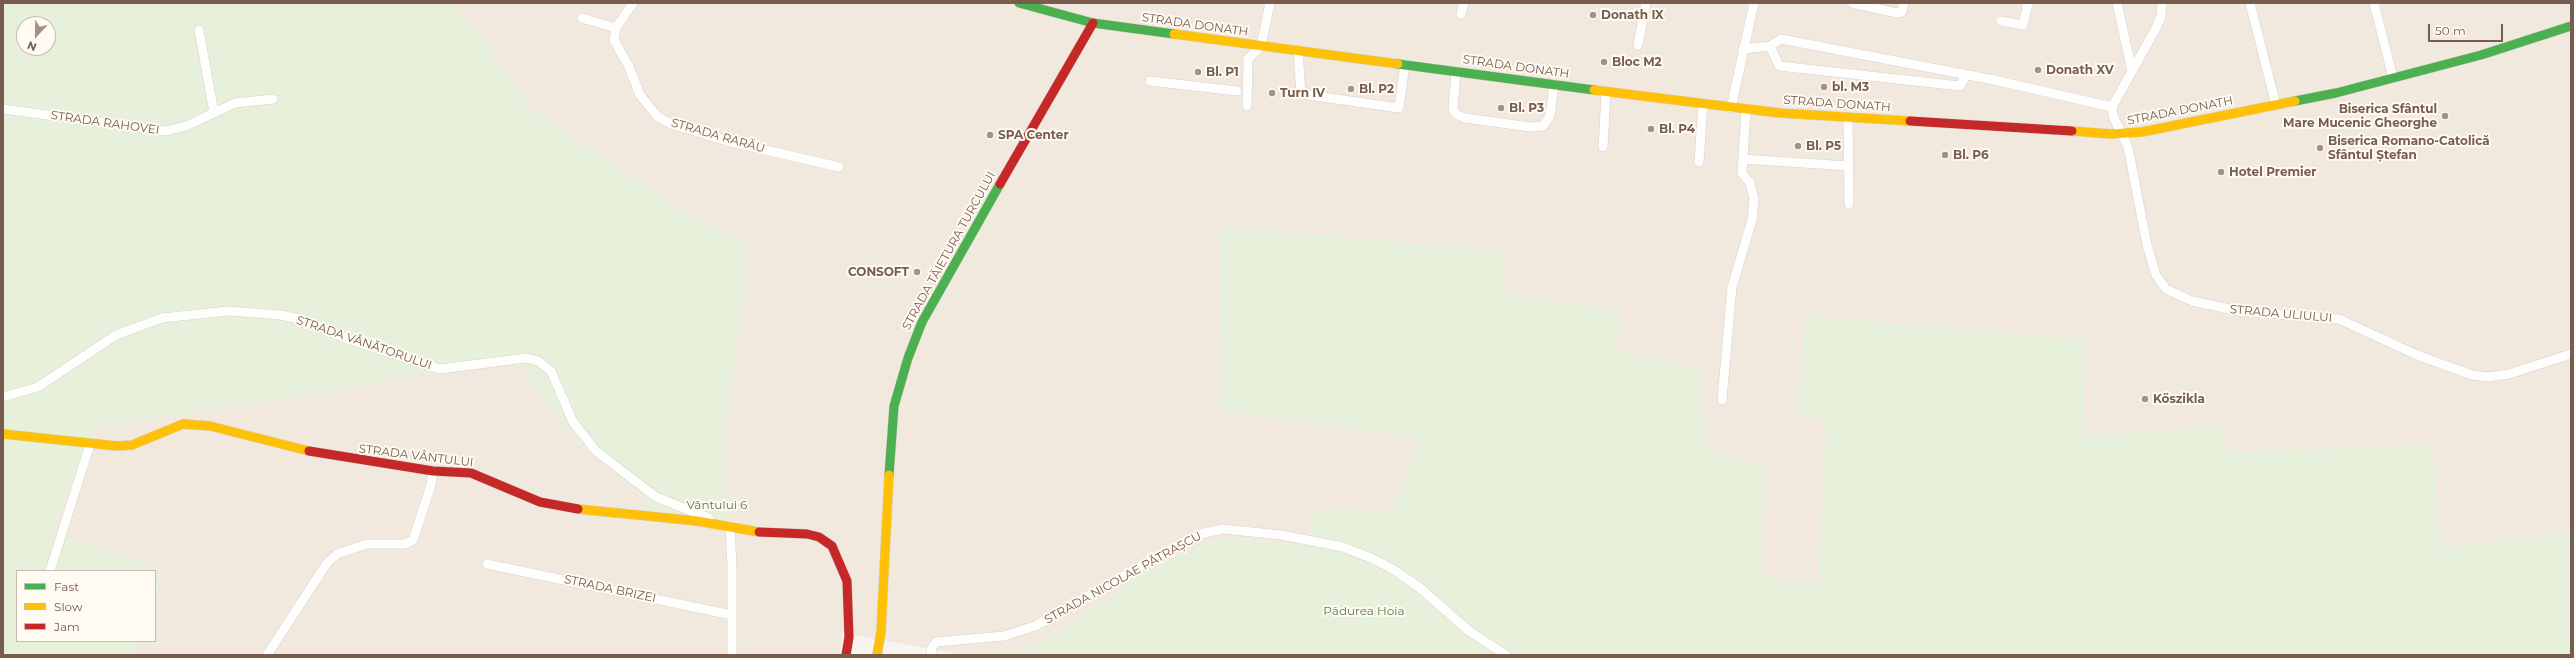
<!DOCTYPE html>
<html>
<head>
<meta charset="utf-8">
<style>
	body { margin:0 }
	#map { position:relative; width:2574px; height:658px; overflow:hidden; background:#f8f5f0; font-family:Montserrat,sans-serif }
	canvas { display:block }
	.frame { position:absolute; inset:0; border:4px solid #785d4e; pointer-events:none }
	.legend { position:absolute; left:16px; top:570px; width:140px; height:72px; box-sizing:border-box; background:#fffaf2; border:1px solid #c9bbb0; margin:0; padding:5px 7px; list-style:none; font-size:12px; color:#785d4e }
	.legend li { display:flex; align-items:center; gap:8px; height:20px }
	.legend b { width:20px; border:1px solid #c9bbb0 }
	.north { position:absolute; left:16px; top:16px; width:40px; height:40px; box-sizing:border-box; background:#fffaf2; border:1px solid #c9bbb0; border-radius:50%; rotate:202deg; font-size:11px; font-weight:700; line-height:16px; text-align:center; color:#785d4e }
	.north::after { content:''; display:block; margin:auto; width:14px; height:18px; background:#a59287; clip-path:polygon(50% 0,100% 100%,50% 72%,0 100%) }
	.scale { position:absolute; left:2428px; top:24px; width:75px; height:18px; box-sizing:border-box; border:2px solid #785d4e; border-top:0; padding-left:5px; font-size:12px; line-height:14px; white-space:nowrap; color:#785d4e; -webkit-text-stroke:3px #fffaf2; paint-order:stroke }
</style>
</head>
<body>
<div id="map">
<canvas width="2574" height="658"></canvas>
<div class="frame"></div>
<ul class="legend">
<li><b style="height:5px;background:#4caf50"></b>Fast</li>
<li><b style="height:5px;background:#ffc107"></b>Slow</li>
<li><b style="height:5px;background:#c62828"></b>Jam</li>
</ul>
<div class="north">N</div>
<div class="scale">50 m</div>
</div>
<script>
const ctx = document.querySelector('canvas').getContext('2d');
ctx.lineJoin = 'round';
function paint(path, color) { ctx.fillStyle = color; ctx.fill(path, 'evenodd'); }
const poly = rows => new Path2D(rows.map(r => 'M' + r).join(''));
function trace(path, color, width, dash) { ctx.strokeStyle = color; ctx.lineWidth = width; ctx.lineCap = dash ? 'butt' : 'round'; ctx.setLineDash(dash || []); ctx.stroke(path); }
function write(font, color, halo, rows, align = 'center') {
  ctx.font = font + ' Montserrat,sans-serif'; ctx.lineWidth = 4; ctx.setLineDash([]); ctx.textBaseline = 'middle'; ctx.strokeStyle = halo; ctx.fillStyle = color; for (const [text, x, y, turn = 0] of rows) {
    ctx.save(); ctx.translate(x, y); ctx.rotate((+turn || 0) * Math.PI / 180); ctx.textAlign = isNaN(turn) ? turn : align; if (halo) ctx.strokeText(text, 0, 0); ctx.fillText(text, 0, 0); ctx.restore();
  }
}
const residential = poly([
	[451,3,2571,3,2571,532,2441,549,2432,445,2227,452,2219,424,2182,430,2082,435,2086,341,1826,419,1819,582,1761,577,1763,468,1708,452,1698,369,1616,351,1620,311,1502,294,1502,251,1220,227,1221,410,1422,438,1392,511,1314,509,1310,537,1285,544,1239,538,1176,556,1141,575,1059,631,1023,649,992,652,954,653,842,633,840,655,134,655,139,641,155,641,155,595,164,571,51,532,96,428,301,396,501,360,521,367,578,442,647,501,723,517,727,411,743,303,746,242,694,219,531,110,478,32]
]);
const green = poly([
	[3,3,451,3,478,32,531,110,694,219,746,242,743,303,727,411,724,491,732,495,730,523,645,510,647,501,578,442,521,367,501,360,301,396,96,428,51,532,164,571,155,595,155,571,17,571,17,641,139,641,134,655,3,655],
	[24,24,48,24,48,48,24,48],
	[1219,227,1503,251,1503,294,1620,311,1616,351,1698,369,1708,452,1763,467,1761,577,1819,582,1826,419,1798,415,1806,316,2086,340,2082,435,2182,430,2219,424,2227,452,2432,445,2441,549,2571,532,2571,655,954,655,954,653,992,652,1023,649,1059,631,1141,575,1176,556,1209,542,1239,538,1285,544,1310,537,1314,509,1392,511,1422,438,1221,411]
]);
const street = poly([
	[633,3,616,28,614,40,629,67,640,95,658,117,671,124,727,141,839,167],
	[1852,3,1897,13,1902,12,1904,3],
	[2117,3,2132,71],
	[2162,3,2161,17,2155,30,2112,107,2113,116,2128,147,2147,245,2156,275,2166,289,2192,301,2239,311,2339,319,2417,355,2472,375,2488,377,2509,374,2571,354],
	[2250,3,2276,105],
	[2374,3,2393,78],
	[1461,14,1464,3],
	[582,18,616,28],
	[2001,21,2023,25,2028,3],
	[199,30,214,113],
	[1638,45,1646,3],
	[1770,46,1779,66,1960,86,1966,75],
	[1743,49,1770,46,1781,39,1994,80,2112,107],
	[1298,51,1301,94,1399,108,1405,64],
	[1456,71,1453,109,1456,114,1465,118,1530,127,1543,126,1550,116,1554,84],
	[1150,81,1237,91],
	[1247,106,1248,59,1261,46,1270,3],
	[1731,108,1754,3],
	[3,109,166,131,186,126,235,103,273,99],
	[1848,118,1849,204],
	[1603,147,1606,93],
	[1743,159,1848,166],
	[1699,162,1703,105],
	[3,397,38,387,116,335,162,318,228,311,281,315,304,320,350,340,440,369,526,358,538,361,551,371,573,422,596,451,656,497,709,518],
	[1722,400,1732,287,1752,220,1754,199,1750,183,1742,173,1746,110],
	[730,527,732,567,732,655],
	[487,564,732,615],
	[50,571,90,444],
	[267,655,327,563,337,554,367,544,405,544,413,540,431,485,433,471],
	[932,655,931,649,936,642,1004,636,1035,626,1187,540,1204,533,1223,529,1281,535,1343,547,1371,558,1396,571,1420,588,1469,631,1506,655]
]);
const fast = poly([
	[1019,3,1093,23,1174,34],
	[1398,64,1594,90],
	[2295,101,2336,93,2481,55,2571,26],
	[889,475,894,406,908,358,922,322,1000,184]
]);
const slow = poly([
	[1174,34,1398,64],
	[1594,90,1780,113,1910,121],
	[2072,131,2111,134,2142,132,2295,101],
	[3,434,117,446,132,445,183,424,210,426,309,451],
	[578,509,697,521,759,532],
	[877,655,881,632,889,475]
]);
const jam = poly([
	[1910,121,2072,131],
	[1000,184,1093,23],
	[309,451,433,471,471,473,540,502,578,509],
	[759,532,807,534,819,537,832,546,847,581,849,637,846,655]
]);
const markers = [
	[1593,15,4,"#a59287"],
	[1604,62,4,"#a59287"],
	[2038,70,4,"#a59287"],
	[1198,72,4,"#a59287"],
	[1824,87,4,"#a59287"],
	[1351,89,4,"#a59287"],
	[1272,93,4,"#a59287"],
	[1501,108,4,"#a59287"],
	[2445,116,4,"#a59287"],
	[1651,129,4,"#a59287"],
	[990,135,4,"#a59287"],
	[1798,146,4,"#a59287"],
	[2320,148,4,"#a59287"],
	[1945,155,4,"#a59287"],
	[2221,172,4,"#a59287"],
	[917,272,4,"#a59287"],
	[2145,399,4,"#a59287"]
];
const poiNames = [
	["Donath IX",1601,15],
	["Bloc M2",1612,62],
	["Donath XV",2046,70],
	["Bl. P1",1206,72],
	["bl. M3",1832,87],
	["Bl. P2",1359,89],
	["Turn IV",1280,93],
	["Bl. P3",1509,108],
	["Biserica Sfântul",2437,109,"right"],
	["Mare Mucenic Gheorghe",2437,123,"right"],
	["Bl. P4",1659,129],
	["SPA Center",998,135],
	["Biserica Romano-Catolică",2328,141],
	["Sfântul Ștefan",2328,155],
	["Bl. P5",1806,146],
	["Bl. P6",1953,155],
	["Hotel Premier",2229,172],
	["CONSOFT",909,272,"right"],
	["Kőszikla",2153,399]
];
const streetNames = [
	["STRADA DONATH",1195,25,8],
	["STRADA DONATH",1516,67,8],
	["STRADA DONATH",1837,104,4],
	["STRADA DONATH",2180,111,-11],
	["STRADA RAHOVEI",105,123,8],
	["STRADA RARĂU",718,136,16],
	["STRADA TĂIETURA TURCULUI",949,251,-61],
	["STRADA ULIULUI",2281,314,5],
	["STRADA VÂNĂTORULUI",364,343,19],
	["STRADA VÂNTULUI",416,456,7],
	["STRADA NICOLAE PĂTRAȘCU",1123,578,-29],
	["STRADA BRIZEI",610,589,12]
];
const parkNames = [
	["Vântului 6",717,505],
	["Pădurea Hoia",1364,611]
];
paint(residential, '#f1e8de');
paint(green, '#e6f0db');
trace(street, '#d8d2cd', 10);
trace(fast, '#d8d2cb', 10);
trace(slow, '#d8d2cb', 10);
trace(jam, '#d8d2cb', 10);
trace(street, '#fefefd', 9);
trace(fast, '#4caf50', 9);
trace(slow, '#ffc107', 9);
trace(jam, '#c62828', 9);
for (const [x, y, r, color] of markers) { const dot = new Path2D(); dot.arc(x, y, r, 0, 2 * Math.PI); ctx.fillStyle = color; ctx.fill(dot); trace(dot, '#fffaf2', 1.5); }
write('bold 12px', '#785d4e', '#fffaf2', poiNames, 'left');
write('12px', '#785d4e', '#fffaf2', streetNames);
write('12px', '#567e45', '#fffaf2', parkNames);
</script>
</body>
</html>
